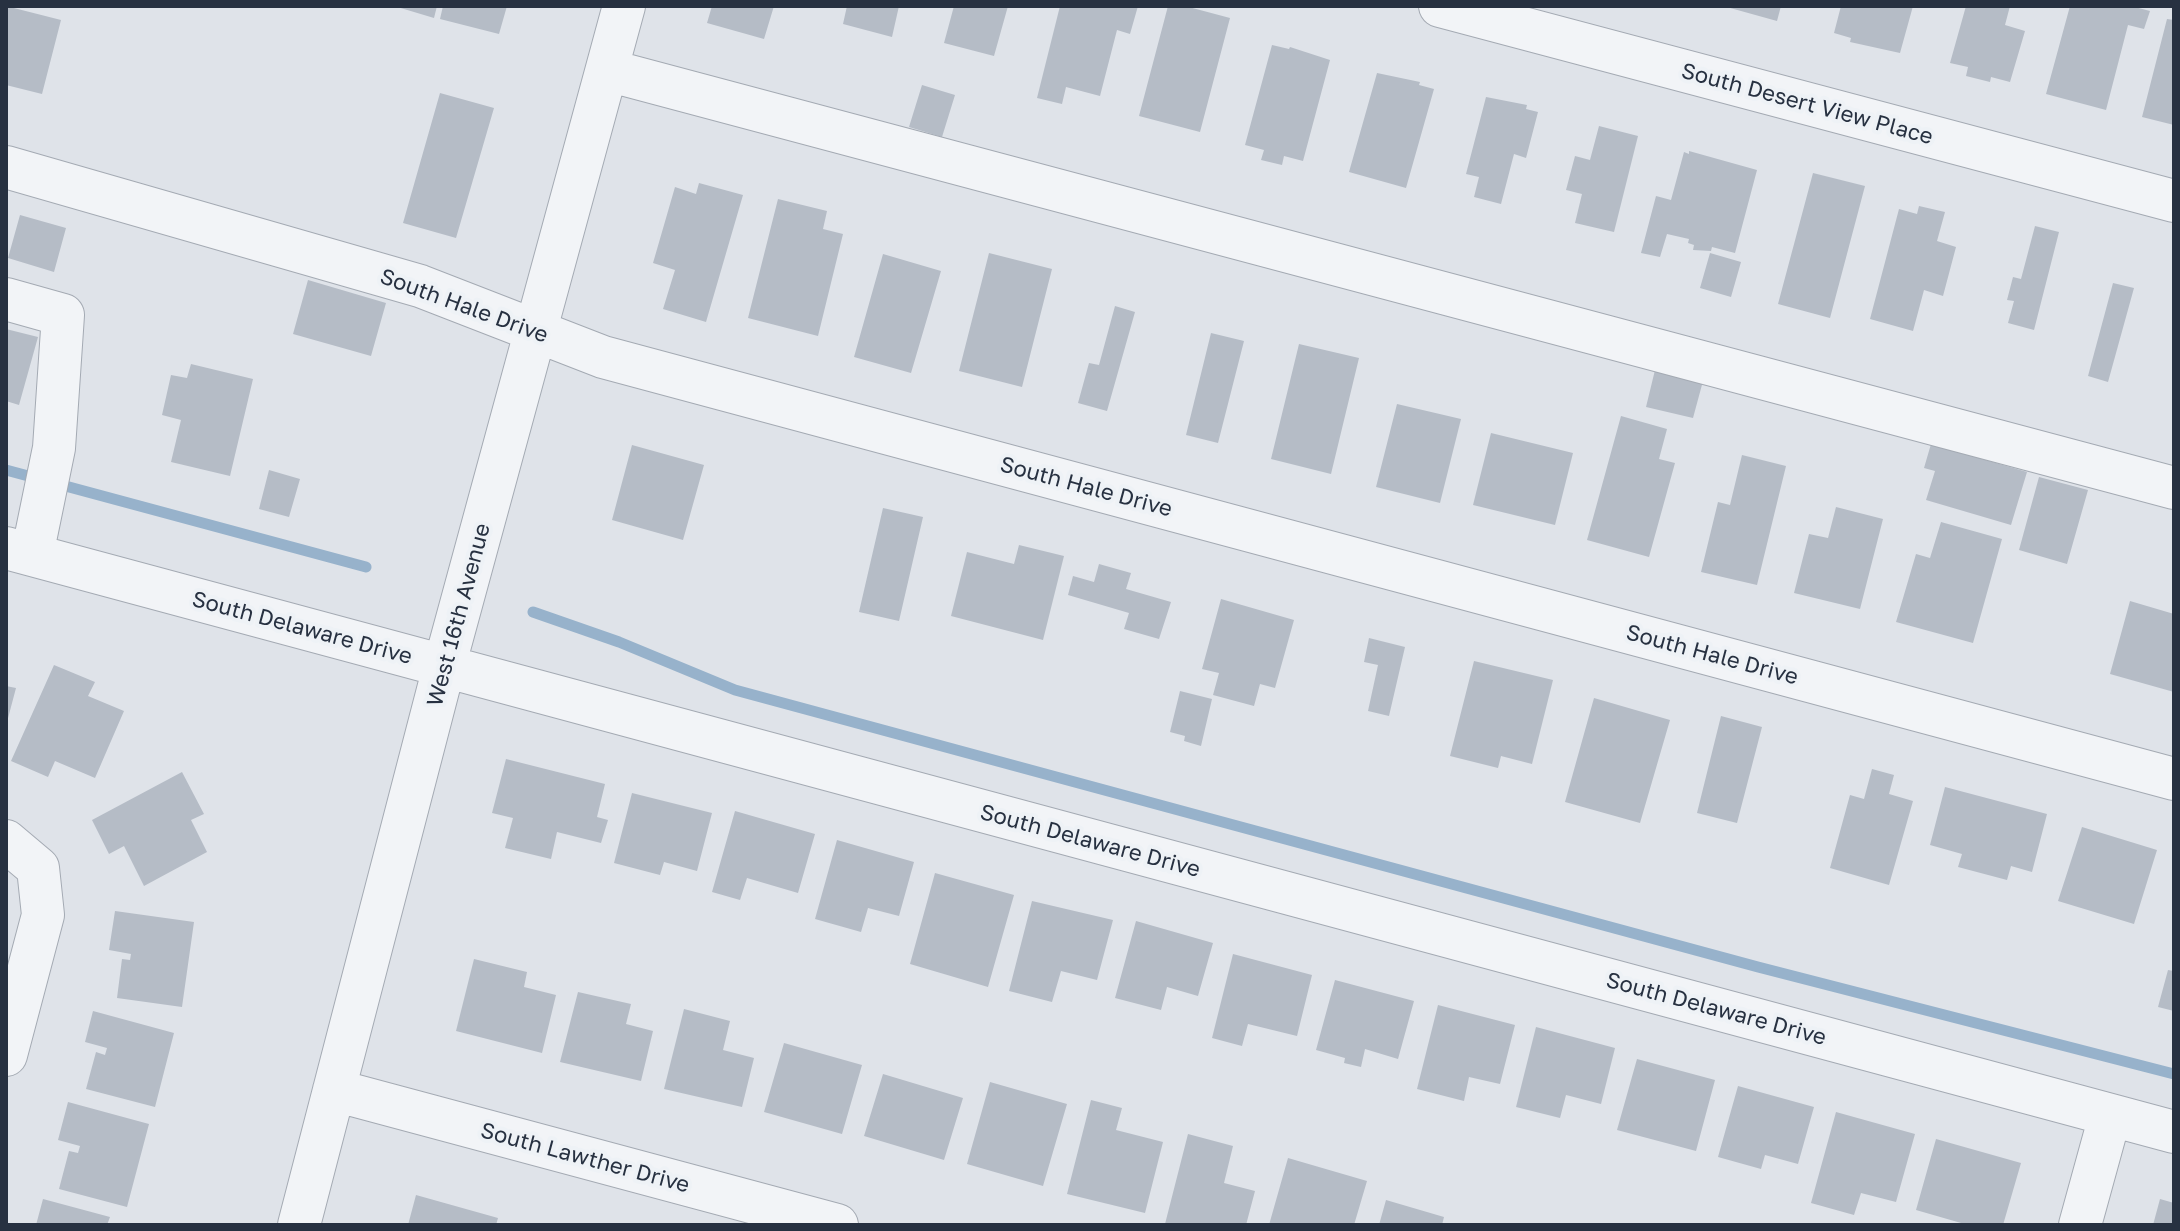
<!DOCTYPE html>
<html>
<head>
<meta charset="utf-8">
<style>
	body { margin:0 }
	#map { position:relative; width:2180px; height:1231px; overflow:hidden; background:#dfe3e9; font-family:"Golos Text",sans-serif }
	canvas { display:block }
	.frame { position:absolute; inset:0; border:8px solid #273141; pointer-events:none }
</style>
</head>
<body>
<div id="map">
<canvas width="2180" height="1231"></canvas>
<div class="frame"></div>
</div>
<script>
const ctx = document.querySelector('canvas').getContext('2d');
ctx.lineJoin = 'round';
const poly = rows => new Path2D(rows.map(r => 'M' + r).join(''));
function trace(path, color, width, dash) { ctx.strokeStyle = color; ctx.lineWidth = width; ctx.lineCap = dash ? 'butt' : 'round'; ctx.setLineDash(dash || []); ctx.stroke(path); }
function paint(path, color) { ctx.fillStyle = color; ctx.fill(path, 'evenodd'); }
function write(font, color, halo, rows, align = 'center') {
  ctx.font = font + ' "Golos Text",sans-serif'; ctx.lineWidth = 8; ctx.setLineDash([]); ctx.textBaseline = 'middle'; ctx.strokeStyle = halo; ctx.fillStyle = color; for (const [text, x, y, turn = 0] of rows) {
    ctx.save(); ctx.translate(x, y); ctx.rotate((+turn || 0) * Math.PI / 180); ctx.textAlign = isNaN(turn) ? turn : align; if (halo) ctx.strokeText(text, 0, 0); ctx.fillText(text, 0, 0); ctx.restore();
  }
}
const stream = poly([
	[6,470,366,567],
	[533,612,619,642,735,690,1758,967,2174,1074]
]);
const building = poly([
	[6,6,61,20,42,94,6,85],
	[394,6,437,6,434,18],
	[443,6,507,6,499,34,440,19],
	[712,6,774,6,764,39,707,23],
	[847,6,899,6,892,37,843,24],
	[954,6,1008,6,994,56,944,43],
	[1060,6,1138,6,1130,34,1117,30,1100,96,1066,87,1062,104,1037,98],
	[1168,6,1185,6,1230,18,1200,132,1139,116],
	[1723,6,1781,6,1777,21],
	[1841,6,1913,6,1900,53,1850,42,1851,38,1834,33],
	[1966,6,2010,6,2005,25,2025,31,2010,82,1991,77,1990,82,1966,76,1968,67,1950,63],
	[2070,6,2131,6,2150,11,2144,29,2128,25,2106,110,2046,94],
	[2167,19,2174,20,2174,125,2142,117],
	[1272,45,1289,49,1290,47,1330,60,1303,161,1284,156,1282,165,1261,160,1264,150,1245,145],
	[1377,73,1420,82,1419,85,1434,89,1406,188,1349,172],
	[922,85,955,95,942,137,909,127],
	[440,93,494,108,456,238,403,223],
	[1486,97,1527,105,1526,109,1538,112,1526,158,1514,154,1501,204,1474,197,1479,177,1466,174],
	[1599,126,1638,136,1614,232,1575,223,1582,194,1566,190,1575,156,1590,160],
	[1689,151,1757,170,1735,253,1712,247,1711,251,1693,250,1694,245,1688,243,1689,239,1667,234,1660,257,1641,253,1656,196,1671,200,1684,152,1689,154],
	[1813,173,1865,186,1830,318,1778,304],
	[699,183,743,195,706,322,663,309,675,270,653,263,675,187,696,194],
	[778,199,827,211,823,229,843,234,818,336,748,318],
	[1919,206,1945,212,1937,241,1956,247,1943,296,1924,290,1913,331,1870,319,1899,209,1917,214],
	[20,215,66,228,54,272,8,258],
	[2035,226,2059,232,2034,330,2008,323,2014,301,2007,300,2013,277,2021,279],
	[989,253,1052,269,1022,387,959,371],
	[1710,253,1741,262,1731,297,1700,288],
	[883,254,941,271,911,373,854,357],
	[308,280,386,303,371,356,293,334],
	[2113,283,2134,288,2108,382,2088,376],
	[1115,306,1135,312,1107,411,1078,403,1089,363,1099,365],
	[6,329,38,337,19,405,6,401],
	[1211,333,1244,341,1218,443,1186,435],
	[1299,344,1359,358,1331,474,1271,459],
	[191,364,253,379,230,476,171,462,181,420,162,415,171,375,187,378],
	[1655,370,1703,381,1693,418,1646,407],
	[1397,404,1461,419,1440,503,1376,487],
	[1621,416,1667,429,1659,459,1675,463,1649,557,1587,540],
	[1491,433,1573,453,1555,525,1473,505],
	[1931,444,2027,472,2011,525,1926,500,1935,471,1924,468],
	[632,445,704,465,683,540,612,520],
	[1742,455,1786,466,1757,585,1701,572,1718,502,1730,505],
	[269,470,300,479,289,517,259,509],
	[2039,477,2088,490,2067,564,2019,550],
	[1836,507,1883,519,1860,609,1794,593,1809,534,1828,538],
	[883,508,923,517,899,621,859,612],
	[1941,522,2002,539,1973,643,1896,622,1916,554,1930,558],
	[1019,545,1064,556,1043,640,951,616,967,552,1014,564],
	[1099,564,1131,573,1126,589,1171,602,1159,639,1124,629,1129,613,1068,595,1073,576,1094,582],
	[1221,599,1294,620,1275,688,1260,684,1254,706,1213,695,1219,673,1202,669],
	[2130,601,2174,614,2174,692,2110,674],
	[1369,638,1405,647,1389,716,1368,711,1378,665,1364,662],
	[1474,661,1553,680,1532,764,1501,756,1498,768,1450,756],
	[54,665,95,682,88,696,124,711,95,778,55,761,48,777,11,761],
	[6,686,16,688,7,722,6,722],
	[1180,691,1212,699,1201,746,1184,741,1185,736,1170,732],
	[1594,698,1670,720,1640,823,1565,802],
	[1721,716,1762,727,1737,823,1697,813],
	[506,759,605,784,597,817,608,820,601,843,557,832,551,859,505,848,513,818,492,813],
	[1872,769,1894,775,1889,794,1913,801,1889,885,1830,868,1850,795,1864,799],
	[182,772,204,814,191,820,207,852,144,886,124,846,109,854,92,820],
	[1945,787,2047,814,2032,872,2011,866,2007,880,1958,867,1962,854,1930,845],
	[632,793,712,813,697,871,664,862,660,875,614,863],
	[735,811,815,834,798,893,747,878,740,900,712,892],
	[2082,827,2157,850,2134,924,2058,901],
	[837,840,914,862,899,916,868,908,861,932,815,919],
	[935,873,1014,895,988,987,910,964],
	[1032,901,1113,920,1097,980,1061,971,1052,1002,1009,991],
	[115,911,194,922,182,1007,117,998,122,959,130,960,131,954,109,950],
	[1136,921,1213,943,1198,996,1167,987,1161,1010,1115,998],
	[1233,954,1312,975,1297,1036,1248,1024,1242,1046,1212,1038],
	[474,959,527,972,524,987,556,995,542,1053,456,1031],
	[2168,970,2174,971,2174,1011,2158,1007],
	[1335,980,1414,1001,1398,1059,1365,1049,1361,1067,1344,1063,1345,1058,1316,1050],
	[578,992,631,1004,626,1024,653,1031,641,1081,560,1062],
	[1438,1005,1515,1025,1500,1084,1469,1077,1464,1101,1417,1089],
	[684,1009,730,1021,723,1050,754,1058,742,1107,664,1089],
	[93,1011,174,1033,155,1107,86,1089,96,1052,105,1055,107,1048,85,1042],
	[1536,1027,1615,1048,1601,1104,1566,1095,1560,1118,1516,1107],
	[784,1043,862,1065,842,1134,764,1112],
	[1637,1059,1715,1080,1696,1151,1617,1130],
	[883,1074,963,1098,944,1160,864,1136],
	[990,1082,1067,1104,1043,1186,967,1164],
	[1738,1086,1814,1107,1798,1164,1765,1155,1761,1169,1718,1157],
	[1091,1100,1122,1108,1116,1130,1163,1142,1145,1213,1067,1194],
	[68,1102,149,1124,127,1207,59,1189,69,1151,78,1153,80,1146,58,1140],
	[1836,1112,1915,1134,1896,1202,1861,1193,1854,1215,1811,1203],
	[1188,1134,1233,1146,1224,1183,1255,1191,1246,1225,1165,1224],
	[1936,1139,2021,1163,2003,1225,1968,1225,1916,1210],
	[1288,1158,1367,1181,1354,1225,1269,1225],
	[416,1195,498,1218,496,1225,408,1225],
	[43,1199,110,1217,107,1225,36,1225],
	[2160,1199,2174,1203,2174,1225,2153,1225],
	[1386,1200,1444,1217,1442,1225,1379,1225]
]);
const minor = poly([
	[1440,6,2174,201],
	[607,70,2174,488],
	[6,167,420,286,603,357,2174,779],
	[6,299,63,315,54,448,32,555],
	[6,548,2174,1132],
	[6,841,38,868,43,915,6,1055],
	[334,1090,837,1225],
	[299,1225,444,667,624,6],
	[2080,1225,2110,1116]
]);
const streetNames = [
	["South Desert View Place",1807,104,15],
	["South Hale Drive",464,306,20],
	["South Hale Drive",1086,487,15],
	["West 16th Avenue",459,615,-75],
	["South Delaware Drive",302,628,15],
	["South Hale Drive",1712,655,15],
	["South Delaware Drive",1090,841,15],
	["South Delaware Drive",1716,1009,15],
	["South Lawther Drive",585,1158,15]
];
trace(stream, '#97b2cb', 11);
paint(building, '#b5bcc6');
trace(minor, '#a4aab3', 44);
trace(minor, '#f2f4f7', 42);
write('22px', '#273141', '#eef2f6', streetNames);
</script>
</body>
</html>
